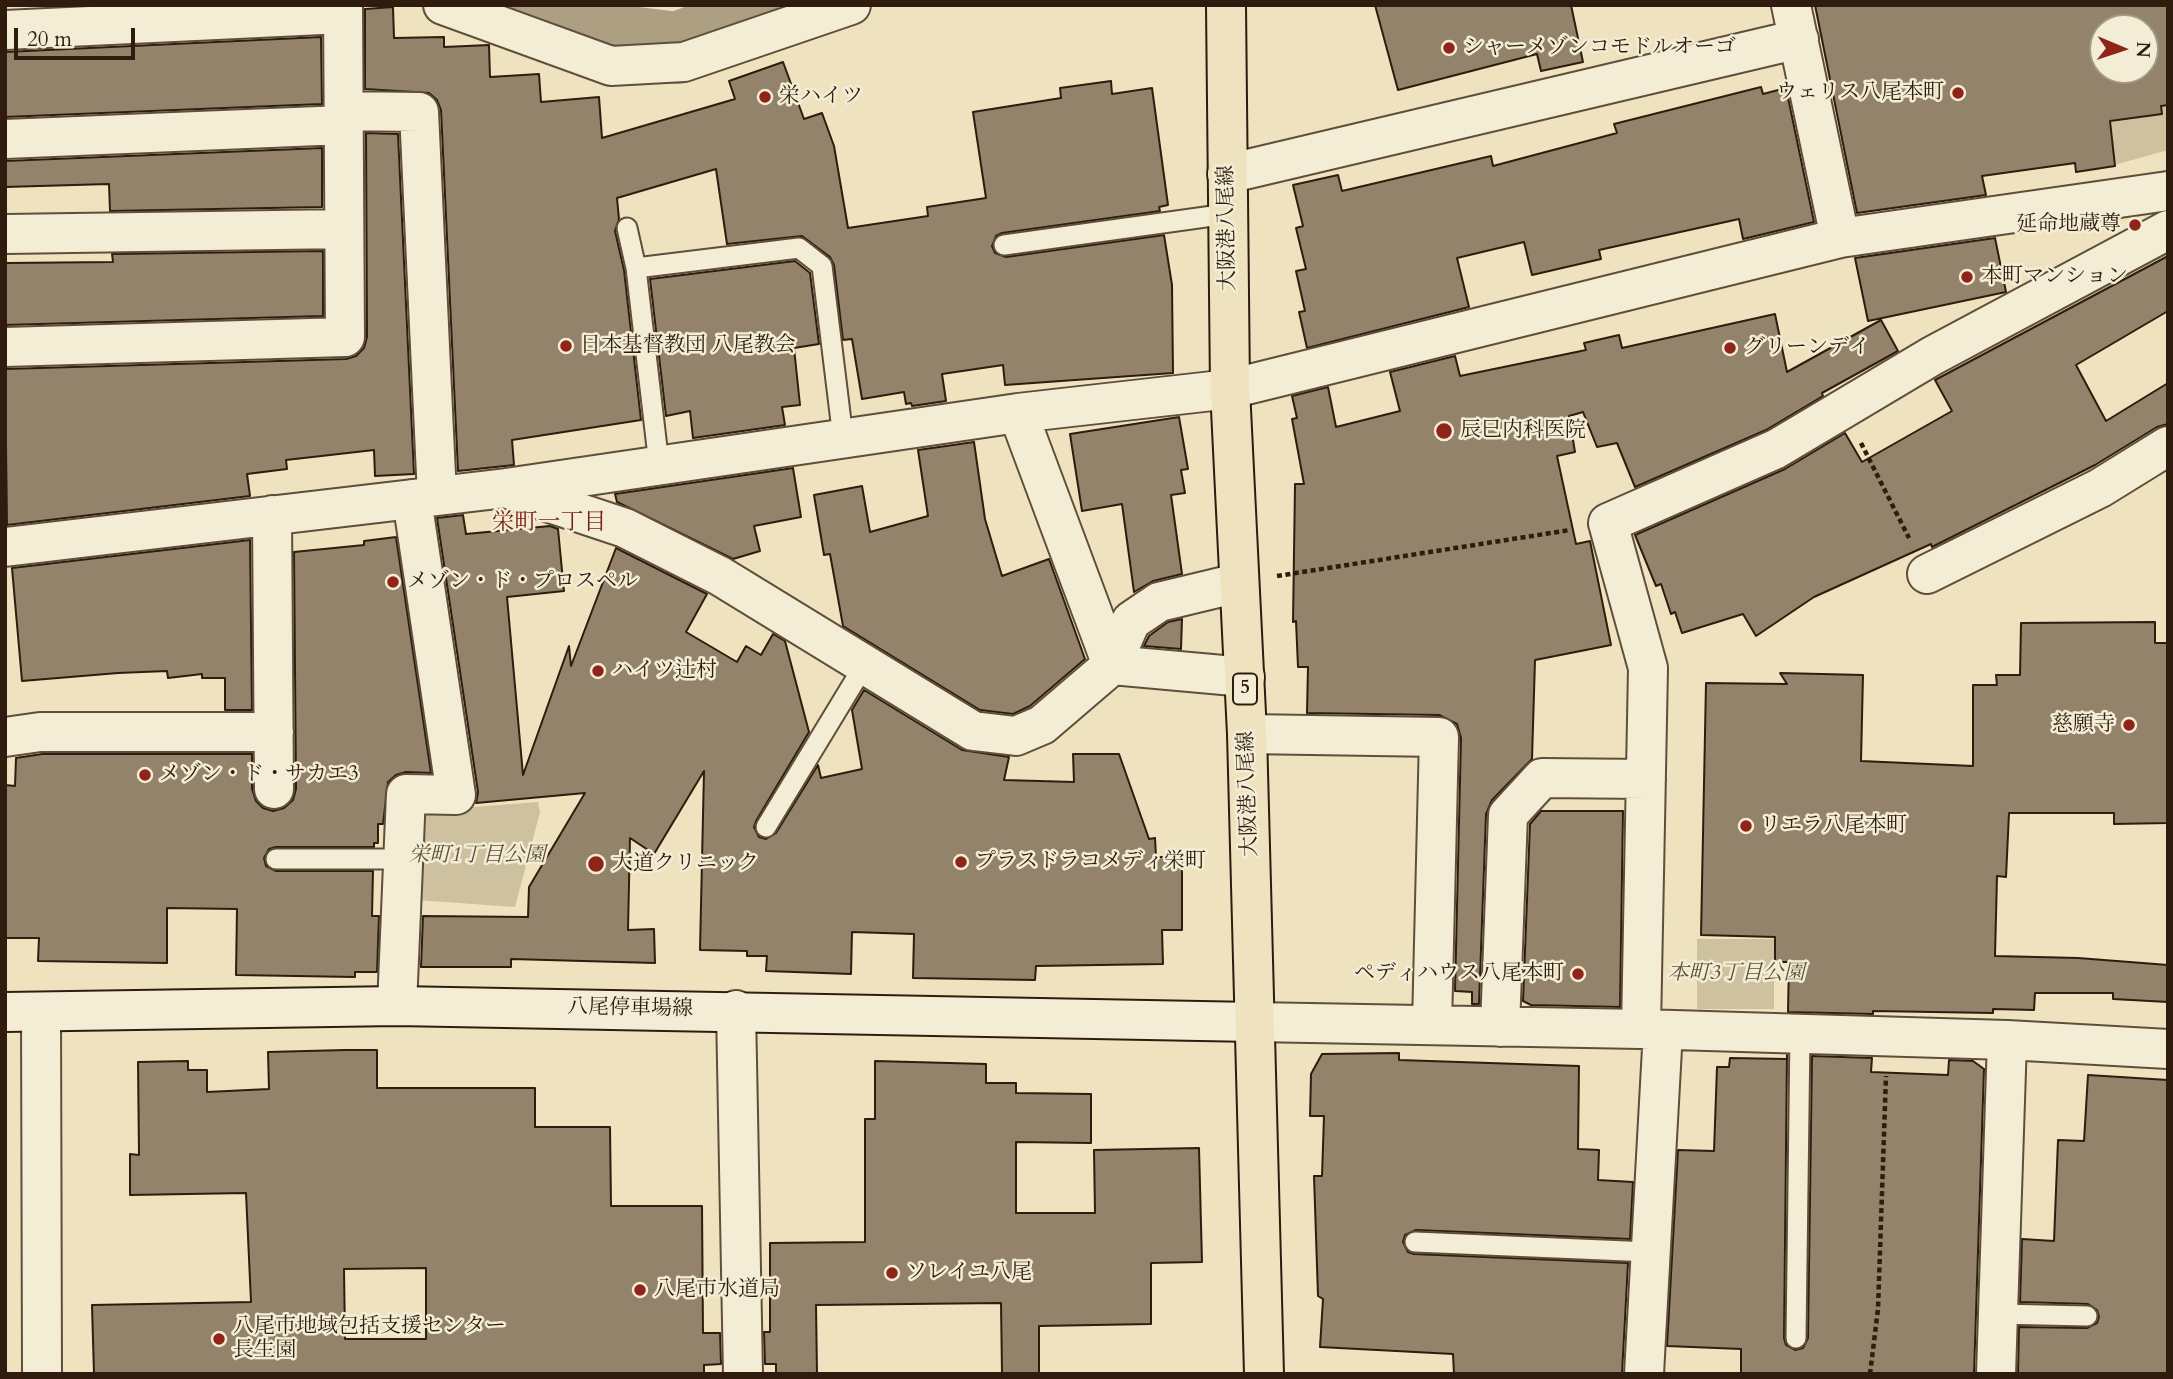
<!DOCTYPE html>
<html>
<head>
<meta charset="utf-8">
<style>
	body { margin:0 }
	#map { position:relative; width:2173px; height:1379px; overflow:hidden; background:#eee3be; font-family:Cardo,serif }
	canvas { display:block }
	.frame { position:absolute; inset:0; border:7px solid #2f1c0f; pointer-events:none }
	.north { position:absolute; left:2089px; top:14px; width:70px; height:70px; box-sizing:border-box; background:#f4edd5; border:2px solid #a59986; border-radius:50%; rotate:92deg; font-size:19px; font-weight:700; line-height:28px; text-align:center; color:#2f1c0f }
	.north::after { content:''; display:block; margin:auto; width:24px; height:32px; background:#8f2418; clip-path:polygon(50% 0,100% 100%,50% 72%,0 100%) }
	.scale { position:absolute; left:14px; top:28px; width:121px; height:32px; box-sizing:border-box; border:4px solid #2f1c0f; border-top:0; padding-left:9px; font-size:21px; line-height:24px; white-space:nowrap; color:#2f1c0f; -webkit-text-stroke:5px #f4edd5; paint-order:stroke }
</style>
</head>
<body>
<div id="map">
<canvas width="2173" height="1379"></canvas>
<div class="frame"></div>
<div class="north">N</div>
<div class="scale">20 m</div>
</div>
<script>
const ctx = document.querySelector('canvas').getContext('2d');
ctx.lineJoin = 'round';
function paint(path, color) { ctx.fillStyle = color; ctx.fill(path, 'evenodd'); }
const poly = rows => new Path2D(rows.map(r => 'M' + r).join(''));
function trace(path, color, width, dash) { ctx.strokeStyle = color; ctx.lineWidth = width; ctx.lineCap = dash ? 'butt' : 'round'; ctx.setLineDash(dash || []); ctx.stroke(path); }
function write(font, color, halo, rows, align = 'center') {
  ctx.font = font + ' Cardo,"Noto Serif JP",serif'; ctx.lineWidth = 5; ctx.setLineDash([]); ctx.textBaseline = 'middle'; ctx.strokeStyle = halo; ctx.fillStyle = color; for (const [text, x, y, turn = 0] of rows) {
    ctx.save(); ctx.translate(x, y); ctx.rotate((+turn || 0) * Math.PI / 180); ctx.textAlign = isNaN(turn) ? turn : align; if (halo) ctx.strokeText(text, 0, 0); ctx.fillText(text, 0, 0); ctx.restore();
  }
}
const green = poly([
	[2069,5,2168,5,2168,150,2093,171],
	[2103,28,2145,28,2145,70,2103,70],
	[538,802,540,812,515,907,416,900,422,811],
	[1697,939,1774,939,1774,1009,1697,1009]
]);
const river = poly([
	[535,5,612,40,677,48,746,23]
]);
const building = poly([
	[1375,5,1571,5,1583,62,1541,71,1537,54,1398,90,1375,5],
	[1815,5,2168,5,2168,105,2161,106,2162,114,2110,121,2115,166,2076,172,2075,163,1982,176,1986,195,1857,213,1815,5],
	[2103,28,2145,28,2145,70,2103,70,2103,28],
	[393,7,394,38,444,37,444,47,489,45,490,77,539,74,541,102,599,97,602,138,735,99,729,81,783,62,804,119,822,113,834,146,848,228,928,216,927,207,986,198,973,112,1061,98,1060,88,1111,81,1112,94,1152,88,1168,205,1159,207,1160,211,1002,233,996,236,992,246,995,253,1006,257,1164,235,1172,285,1173,373,1005,385,1003,365,942,374,946,401,912,406,911,403,906,404,904,392,862,399,852,339,843,340,834,265,830,257,802,236,727,244,716,169,617,198,619,219,615,231,624,270,641,420,512,440,514,465,458,471,441,110,437,100,429,93,365,89,365,9,393,7],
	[321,37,322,104,5,117,5,52,321,37],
	[1761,87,1763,94,1786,88,1814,222,1743,239,1739,219,1599,250,1601,259,1532,275,1524,242,1457,258,1469,307,1307,348,1299,312,1305,311,1296,271,1306,269,1296,228,1303,226,1293,185,1338,175,1342,191,1491,156,1493,166,1617,133,1614,124,1761,87],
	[366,133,398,134,414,474,375,476,374,450,286,460,287,469,247,474,250,496,7,525,5,369,346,359,356,356,364,348,367,337,366,133],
	[322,148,322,207,110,211,109,184,5,187,5,161,322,148],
	[1995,238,2006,292,1868,321,1855,258,1995,238],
	[323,251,323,316,5,325,6,263,113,262,112,254,323,251],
	[2168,256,2168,311,2076,365,2106,421,2168,383,2168,424,2157,427,2095,465,1932,547,1931,544,1814,597,1756,636,1743,614,1682,633,1675,612,1671,614,1661,584,1656,586,1635,535,1785,469,1845,433,1862,462,1952,411,1935,380,2168,256],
	[795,261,810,273,819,344,794,348,800,405,782,407,785,425,693,438,690,411,666,416,650,279,795,261],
	[1775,314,1787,372,1881,320,1898,351,1822,393,1823,396,1766,430,1635,487,1617,443,1597,447,1583,412,1569,416,1575,452,1557,456,1576,544,1590,541,1611,645,1535,660,1532,759,1492,800,1486,814,1479,1004,1472,1004,1472,992,1455,991,1461,738,1457,724,1439,715,1307,713,1308,667,1298,667,1296,621,1293,622,1295,484,1304,484,1292,419,1297,418,1292,396,1328,387,1336,427,1400,411,1390,372,1455,356,1460,376,1586,350,1584,343,1619,335,1622,348,1775,314],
	[1179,417,1188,469,1181,470,1185,493,1171,495,1182,574,1153,581,1134,592,1122,504,1082,511,1070,434,1179,417],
	[974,442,985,519,1002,576,1049,559,1085,659,1030,706,1013,714,980,710,843,626,830,554,824,555,814,495,862,486,870,532,928,516,918,450,974,442],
	[793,468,801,517,754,526,760,551,733,559,617,502,615,494,793,468],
	[463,515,466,534,550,526,558,529,564,591,507,597,523,775,569,646,571,666,616,548,707,594,686,632,737,662,746,646,761,655,773,634,785,641,809,732,756,821,754,827,759,837,766,839,776,833,818,765,821,778,862,769,852,710,864,690,962,750,1009,757,1004,780,1074,782,1073,754,1119,754,1149,839,1155,838,1156,857,1182,857,1182,930,1162,930,1163,964,1036,966,1035,980,913,978,914,934,852,932,851,974,766,971,767,956,747,956,747,951,700,950,704,771,654,854,630,838,628,930,654,929,655,963,511,959,511,967,421,967,423,916,528,917,529,887,585,793,476,803,478,792,437,518,463,515],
	[396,537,431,773,406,772,396,775,388,782,383,824,378,824,378,843,374,843,374,847,276,847,269,849,264,858,266,866,276,871,373,871,372,916,379,916,377,972,355,972,355,977,236,975,237,909,167,908,167,963,38,961,39,938,5,938,5,785,15,786,16,758,42,754,252,754,252,789,256,801,263,808,273,811,284,808,293,800,296,789,294,552,364,545,364,541,396,537],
	[250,540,252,710,225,710,225,678,202,678,202,674,168,678,167,671,118,673,22,681,12,568,250,540],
	[1182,619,1181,649,1144,646,1149,636,1168,622,1182,619],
	[2155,622,2155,643,2168,643,2168,823,2114,824,2114,813,2009,813,2006,877,1997,876,1995,956,2078,958,2168,965,2168,1002,2113,999,2113,993,2035,993,2034,1010,1993,1009,1993,1013,1873,1011,1873,1014,1788,1012,1789,962,1775,962,1775,937,1701,935,1706,683,1787,684,1780,673,1863,675,1861,761,1973,766,1973,685,1997,685,1996,675,2020,675,2021,623,2155,622],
	[1541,811,1623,811,1620,1007,1531,1005,1523,1001,1530,824,1541,811],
	[345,1050,377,1050,377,1088,535,1088,535,1127,610,1127,611,1206,702,1206,703,1333,720,1333,721,1364,704,1365,704,1374,94,1374,92,1305,251,1302,246,1193,130,1195,130,1154,139,1155,138,1062,188,1061,188,1070,207,1070,207,1092,269,1089,268,1052,345,1050],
	[426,1268,426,1339,345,1339,344,1269,426,1268],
	[1399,1053,1399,1060,1579,1066,1578,1149,1599,1150,1598,1180,1633,1182,1630,1239,1416,1230,1405,1235,1403,1242,1408,1252,1414,1254,1628,1263,1622,1374,1454,1374,1453,1354,1320,1347,1323,1299,1318,1296,1314,1176,1322,1176,1324,1116,1310,1116,1311,1074,1322,1054,1399,1053],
	[1787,1055,1784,1338,1786,1345,1795,1350,1803,1348,1808,1338,1812,1056,1872,1058,1871,1072,1948,1075,1949,1060,1973,1061,1984,1069,1974,1374,1741,1374,1741,1349,1667,1346,1678,1150,1714,1151,1717,1067,1729,1067,1730,1058,1787,1059,1787,1055],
	[875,1061,986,1064,986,1083,1016,1083,1016,1093,1091,1094,1091,1143,1016,1142,1016,1213,1095,1213,1094,1150,1199,1148,1202,1262,1151,1263,1151,1324,1039,1326,1039,1374,1002,1374,1001,1303,816,1305,817,1374,776,1374,776,1364,765,1364,764,1332,770,1332,770,1243,865,1242,865,1119,875,1119,875,1061],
	[2088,1075,2168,1080,2168,1374,2018,1374,2019,1327,2087,1328,2097,1323,2099,1317,2097,1310,2088,1304,2020,1302,2022,1239,2054,1241,2058,1140,2084,1141,2088,1075]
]);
const path = poly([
	[1861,443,1909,538],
	[1277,576,1570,530],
	[1870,1374,1878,1309,1886,1076]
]);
const service = poly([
	[627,228,636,268,659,465],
	[1004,245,1227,214],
	[636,268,799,248,822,266,843,438],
	[766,827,865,664],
	[276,859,403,859],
	[1415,1242,1650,1252],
	[1998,1314,2087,1316],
	[1796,1338,1800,1034]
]);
const minor = poly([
	[443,5,611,66,684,62,851,5],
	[1791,5,1840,238],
	[5,30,343,14],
	[343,111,419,112,437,496],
	[5,139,343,125],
	[1227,174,1799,39],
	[5,234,344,229],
	[5,347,345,337,343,5],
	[511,490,625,528,720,576,973,731,1016,736,1042,725,1112,665,1018,413],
	[272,515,274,789],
	[5,547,506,488,1018,413,1230,389,1840,238,2168,191],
	[1927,574,2100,488,2168,446],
	[1238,583,1159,602,1131,621,1112,665,1245,677],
	[1247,734,1439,737,1432,1025],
	[5,737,40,732,274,732],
	[397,1006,406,794,456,795,412,499],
	[736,1010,743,1374],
	[41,1012,42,1374],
	[1254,1022,1641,1029,2007,1040,2168,1049],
	[1500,1027,1508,815,1542,778,1646,779],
	[1641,1029,1648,668,1608,523,1776,449,1932,356,2168,230],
	[1644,1374,1663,1030],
	[1996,1374,2007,1040]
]);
const secondary = poly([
	[5,1012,397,1006,1254,1022]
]);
const primary = poly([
	[1226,5,1230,389,1247,734,1264,1374]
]);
const markers = [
	[1449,48,7,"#8f2418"],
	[1958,93,7,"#8f2418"],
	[765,97,7,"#8f2418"],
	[2135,225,7,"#8f2418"],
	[1967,277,7,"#8f2418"],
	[566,346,7,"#8f2418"],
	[1730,348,7,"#8f2418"],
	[1444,431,9,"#8f2418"],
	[393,582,7,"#8f2418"],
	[598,671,7,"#8f2418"],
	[2129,725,7,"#8f2418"],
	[145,775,7,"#8f2418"],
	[1746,826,7,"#8f2418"],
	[961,862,7,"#8f2418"],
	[596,864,9,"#8f2418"],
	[1578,974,7,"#8f2418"],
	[892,1273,7,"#8f2418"],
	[640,1290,7,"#8f2418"],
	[219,1339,7,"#8f2418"]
];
const shields = [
	[1245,689,24]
];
const shieldNames = [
	["5",1245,689]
];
const poiNames = [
	["シャーメゾンコモドルオーゴ",1463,48],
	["ウェリス八尾本町",1944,93,"right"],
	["栄ハイツ",779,97],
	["延命地蔵尊",2121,225,"right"],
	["本町マンション",1981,277],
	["日本基督教団 八尾教会",580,346],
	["グリーンデイ",1744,348],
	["辰巳内科医院",1460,431],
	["メゾン・ド・プロスペル",407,582],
	["ハイツ辻村",612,671],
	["慈願寺",2115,725,"right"],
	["メゾン・ド・サカエ3",159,775],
	["リエラ八尾本町",1760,826],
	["プラスドラコメディ栄町",975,862],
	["大道クリニック",612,864],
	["ペディハウス八尾本町",1564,974,"right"],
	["ソレイユ八尾",906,1273],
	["八尾市水道局",654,1290],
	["八尾市地域包括支援センター",233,1327],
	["長生園",233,1351]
];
const streetNames = [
	["大阪港八尾線",1228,228,-91],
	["大阪港八尾線",1249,794,-92],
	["八尾停車場線",630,1009,1]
];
const parkNames = [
	["栄町1丁目公園",477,856],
	["本町3丁目公園",1736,974]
];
const neighbourhoodNames = [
	["栄町一丁目",549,524]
];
paint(green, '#cec1a0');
trace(river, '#ad9f82', 72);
paint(building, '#92836a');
trace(building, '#2f1c0f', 2);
trace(service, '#5f4e3b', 23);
trace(minor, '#5f4e3b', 42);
trace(secondary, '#2f1c0f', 42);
trace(primary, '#2f1c0f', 42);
trace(path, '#2f1c0f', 4.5, [5, 3.5]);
trace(service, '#f4edd5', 19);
trace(minor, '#f4edd5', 38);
trace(secondary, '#f4edd5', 38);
trace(primary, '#eee3be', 38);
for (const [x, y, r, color] of markers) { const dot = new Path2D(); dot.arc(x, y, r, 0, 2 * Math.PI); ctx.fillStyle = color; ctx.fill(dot); trace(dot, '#f4edd5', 2.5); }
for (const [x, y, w] of shields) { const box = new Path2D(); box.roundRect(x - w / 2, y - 15.5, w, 31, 5); ctx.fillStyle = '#f4edd5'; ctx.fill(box); trace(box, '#2f1c0f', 2); }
write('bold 19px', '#2f1c0f', null, shieldNames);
write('21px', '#2f1c0f', '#f4edd5', poiNames, 'left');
write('21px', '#2f1c0f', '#f4edd5', streetNames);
write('italic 21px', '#5f4e3a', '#f4edd5', parkNames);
write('23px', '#7a1f14', '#f4edd5', neighbourhoodNames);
</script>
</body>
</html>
